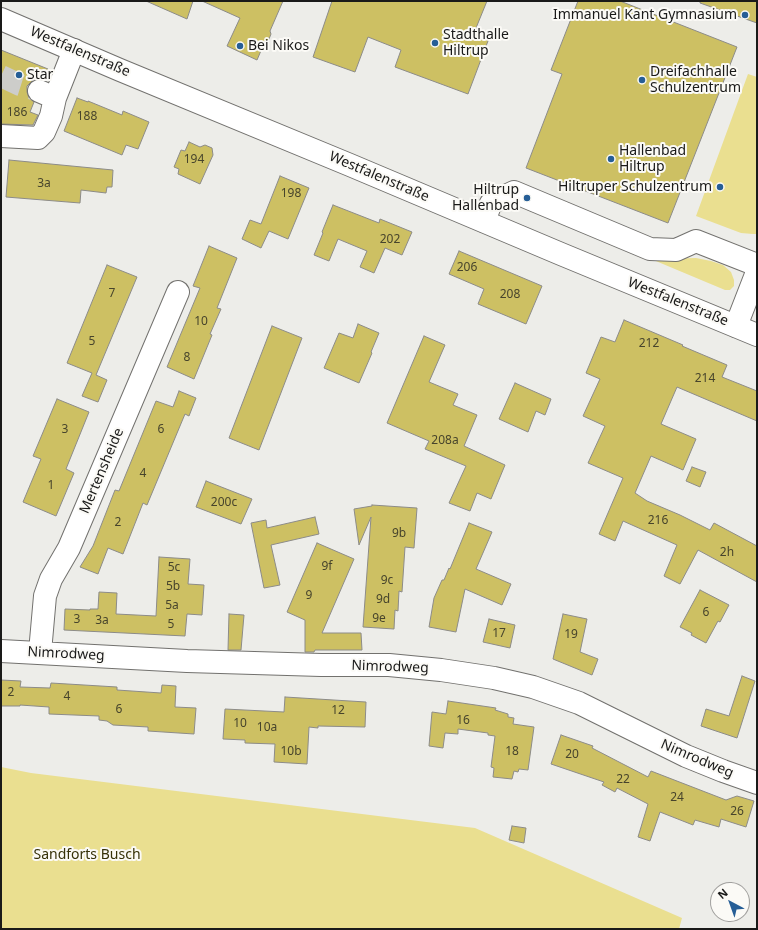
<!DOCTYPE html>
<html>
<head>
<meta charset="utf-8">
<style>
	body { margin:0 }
	#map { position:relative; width:758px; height:930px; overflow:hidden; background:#edede9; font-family:"Noto Sans",sans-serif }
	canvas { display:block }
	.frame { position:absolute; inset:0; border:2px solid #1a1a19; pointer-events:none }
	.north { position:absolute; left:710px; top:882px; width:40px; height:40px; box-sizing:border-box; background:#fbfaf6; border:1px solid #a1a09e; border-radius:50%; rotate:319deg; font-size:11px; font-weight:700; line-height:16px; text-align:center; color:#1a1a19 }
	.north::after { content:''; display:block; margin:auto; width:14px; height:18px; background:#265e96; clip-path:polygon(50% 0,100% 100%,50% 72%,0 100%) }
</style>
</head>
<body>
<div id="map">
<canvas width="758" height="930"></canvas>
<div class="frame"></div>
<div class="north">N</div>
</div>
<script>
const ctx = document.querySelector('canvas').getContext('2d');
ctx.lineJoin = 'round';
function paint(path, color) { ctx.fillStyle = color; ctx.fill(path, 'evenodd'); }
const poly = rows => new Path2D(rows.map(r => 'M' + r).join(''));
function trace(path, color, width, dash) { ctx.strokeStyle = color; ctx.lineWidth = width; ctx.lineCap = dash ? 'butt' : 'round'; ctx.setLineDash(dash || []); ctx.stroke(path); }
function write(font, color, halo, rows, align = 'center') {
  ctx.font = font + ' "Noto Sans",sans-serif'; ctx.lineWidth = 4; ctx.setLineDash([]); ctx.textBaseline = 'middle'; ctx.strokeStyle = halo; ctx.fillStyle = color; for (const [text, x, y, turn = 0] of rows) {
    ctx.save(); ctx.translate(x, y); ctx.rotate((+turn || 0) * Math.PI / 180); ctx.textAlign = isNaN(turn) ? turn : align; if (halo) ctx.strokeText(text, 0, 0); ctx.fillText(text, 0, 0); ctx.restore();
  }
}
const green = poly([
	[748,74,757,77,757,234,753,234,741,233,696,216],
	[696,258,711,261,723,265,731,272,734,280,734,286,730,290,725,290,651,259],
	[1,767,31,773,475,828,682,918,679,929,1,929]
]);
const building = poly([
	[146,1,193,1,187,19,146,1],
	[202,1,283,1,270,31,271,34,267,44,263,46,257,60,227,46,240,18,202,1],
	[332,1,487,1,476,28,491,33,468,94,395,67,401,50,368,37,355,72,313,57,332,1],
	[578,1,620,1,737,47,668,223,526,168,562,74,551,70,578,1],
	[700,1,757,1,757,23,700,3,700,1],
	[1,50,48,69,44,79,38,79,32,81,27,86,27,92,29,98,34,102,30,112,38,115,33,125,1,124,1,50],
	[77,98,88,102,88,101,122,115,123,111,149,122,138,149,126,145,122,155,64,131,77,98],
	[189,142,200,147,205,145,212,148,213,155,200,184,178,174,179,169,174,167,181,150,185,151,189,142],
	[9,160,113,170,112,187,107,187,106,193,81,190,80,203,6,197,9,160],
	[280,176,309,188,288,239,269,231,261,248,242,239,250,220,261,224,280,176],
	[333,205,379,223,380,219,412,232,402,255,385,248,374,273,360,267,367,251,338,239,329,261,314,255,323,233,322,232,333,205],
	[209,246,237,258,217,308,221,309,210,334,212,335,194,379,167,367,200,288,193,286,209,246],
	[459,251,542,286,526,324,478,304,484,289,449,274,459,251],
	[107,265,137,277,96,375,107,380,98,402,82,396,92,373,67,363,107,265],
	[624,320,683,345,682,346,727,365,722,377,757,391,757,421,677,387,661,424,696,439,683,470,651,456,635,493,647,501,680,515,710,530,714,523,757,546,757,582,698,550,680,584,664,576,677,545,623,521,615,541,599,534,623,478,588,463,605,426,583,416,600,379,586,373,601,337,615,342,624,320],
	[358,324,379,333,371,352,372,353,359,383,324,368,339,333,353,338,358,324],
	[272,326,302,338,259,450,229,438,272,326],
	[424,336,445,345,429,382,458,394,453,405,477,415,464,446,505,465,491,499,477,493,470,511,449,503,466,466,425,449,429,441,387,423,424,336],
	[515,383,551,399,545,415,536,411,528,432,499,419,515,383],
	[179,391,196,398,189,416,185,414,147,505,143,503,123,554,108,548,98,574,80,567,93,546,115,490,119,491,156,401,173,407,179,391],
	[57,399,89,412,66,469,74,473,56,516,23,502,41,459,33,456,57,399],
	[692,467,706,472,700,487,686,481,692,467],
	[206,481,252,499,241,524,196,507,206,481],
	[372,505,417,508,414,548,405,547,402,592,399,591,398,611,395,610,394,629,363,627,371,517,359,545,354,509,372,506,372,505],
	[315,517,319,534,271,545,280,585,264,588,251,523,266,520,267,528,315,517],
	[469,523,492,532,476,569,511,584,502,605,465,589,456,632,429,627,434,598,442,580,444,580,449,568,450,569,469,523],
	[317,543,354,559,322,633,361,633,362,650,315,650,314,652,305,652,305,620,287,612,317,543],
	[159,557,190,559,188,584,204,585,202,615,187,614,185,636,64,630,65,609,90,610,90,609,98,609,99,592,117,593,116,614,156,616,159,557],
	[700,590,729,605,720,622,718,621,706,643,691,635,692,633,680,627,700,590],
	[229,614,244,615,241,650,228,650,229,614],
	[563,614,587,619,580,652,598,659,592,675,553,659,563,614],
	[489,619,515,625,510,648,483,642,489,619],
	[742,676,755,681,737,738,701,726,706,709,729,716,742,676],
	[1,680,21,681,20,687,50,688,51,683,117,687,117,690,161,693,162,685,176,686,175,707,196,708,194,734,148,731,148,727,113,725,107,721,99,720,99,716,49,714,49,707,20,705,20,706,1,706,1,680],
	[285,697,366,702,365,727,318,726,318,728,309,727,307,764,274,762,275,744,245,743,245,740,223,739,225,709,284,712,285,697],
	[448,701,496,708,495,710,508,714,508,717,514,718,513,724,534,727,528,770,519,769,518,772,514,771,512,779,493,777,494,768,491,767,495,736,488,735,488,733,458,729,458,734,445,733,443,748,429,746,432,712,446,714,448,701],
	[561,735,593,746,592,748,648,777,651,771,726,800,737,796,754,801,746,827,721,819,719,827,695,820,693,825,660,812,650,841,638,837,648,804,617,788,615,792,602,785,604,782,551,764,561,735],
	[512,826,526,828,524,843,509,840,512,826]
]);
const minorTunnel = poly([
	[1,76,20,85,39,91]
]);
const minor = poly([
	[39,91,55,98,74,50],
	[1,136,38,138,44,132,51,116,55,98],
	[484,221,491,203,514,192,650,249,676,250,696,241,757,265],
	[736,326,757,272],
	[1,651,187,661,321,665,389,665,441,670,494,678,533,687,579,703,686,756,723,771,757,783],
	[40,652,45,596,51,579,69,548,178,292]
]);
const major = poly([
	[1,19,120,70,350,165,561,254,757,335]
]);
const markers = [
	[745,15,4,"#265e96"],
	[435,43,4,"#265e96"],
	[240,46,4,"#265e96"],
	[19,75,4,"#265e96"],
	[642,80,4,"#265e96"],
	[611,159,4,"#265e96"],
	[720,187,4,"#265e96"],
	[527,198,4,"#265e96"]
];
const numberNames = [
	["186",17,113],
	["188",87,117],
	["194",194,160],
	["3a",44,184],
	["198",291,194],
	["202",390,240],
	["206",467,268],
	["7",112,294],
	["208",510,295],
	["10",201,322],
	["5",92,342],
	["212",649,344],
	["8",187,358],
	["214",705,379],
	["3",65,430],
	["6",161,430],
	["208a",445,441],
	["4",143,474],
	["1",51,486],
	["200c",224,503],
	["216",658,521],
	["2",118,523],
	["9b",399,534],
	["2h",727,553],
	["9f",327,567],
	["5c",174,568],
	["9c",387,581],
	["5b",173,587],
	["9",309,596],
	["9d",383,600],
	["5a",172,606],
	["6",706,613],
	["9e",379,619],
	["3",77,620],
	["3a",102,621],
	["5",171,625],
	["17",499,634],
	["19",571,635],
	["2",11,693],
	["4",67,697],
	["6",119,710],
	["12",338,711],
	["16",463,721],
	["10",240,724],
	["10a",267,728],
	["10b",291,752],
	["18",512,752],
	["20",572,755],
	["22",623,780],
	["24",677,798],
	["26",737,812]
];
const poiNames = [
	["Immanuel Kant Gymnasium",737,15,"right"],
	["Stadthalle",443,35],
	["Hiltrup",443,51],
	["Bei Nikos",248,46],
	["Dreifachhalle",650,72],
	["Schulzentrum",650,88],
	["Star",27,75],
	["Hallenbad",619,151],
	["Hiltrup",619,167],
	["Hiltruper Schulzentrum",712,187,"right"],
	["Hiltrup",519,190,"right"],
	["Hallenbad",519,206,"right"]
];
const streetNames = [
	["Westfalenstraße",80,52,23],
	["Westfalenstraße",379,177,23],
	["Westfalenstraße",678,302,22],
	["Mertensheide",102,471,-67],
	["Nimrodweg",66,654,3],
	["Nimrodweg",390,667,2],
	["Nimrodweg",697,759,23]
];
const parkNames = [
	["Sandforts Busch",87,855]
];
paint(green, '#eadf90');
paint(building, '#cdc063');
trace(building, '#8c8b88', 1);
trace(minorTunnel, '#cdcdca', 22, [22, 11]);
trace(minor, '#72716e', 24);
trace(major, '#72716e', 24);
trace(minor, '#fff', 22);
trace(major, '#fff', 22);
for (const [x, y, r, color] of markers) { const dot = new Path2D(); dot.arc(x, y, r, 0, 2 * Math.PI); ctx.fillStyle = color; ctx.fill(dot); trace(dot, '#fbfaf6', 1.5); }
write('12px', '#47442c', null, numberNames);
write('14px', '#1a1a19', '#fbfaf6', poiNames, 'left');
write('14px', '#1a1a19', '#fbfaf6', streetNames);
write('14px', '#363107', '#fbfaf6', parkNames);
</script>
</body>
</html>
